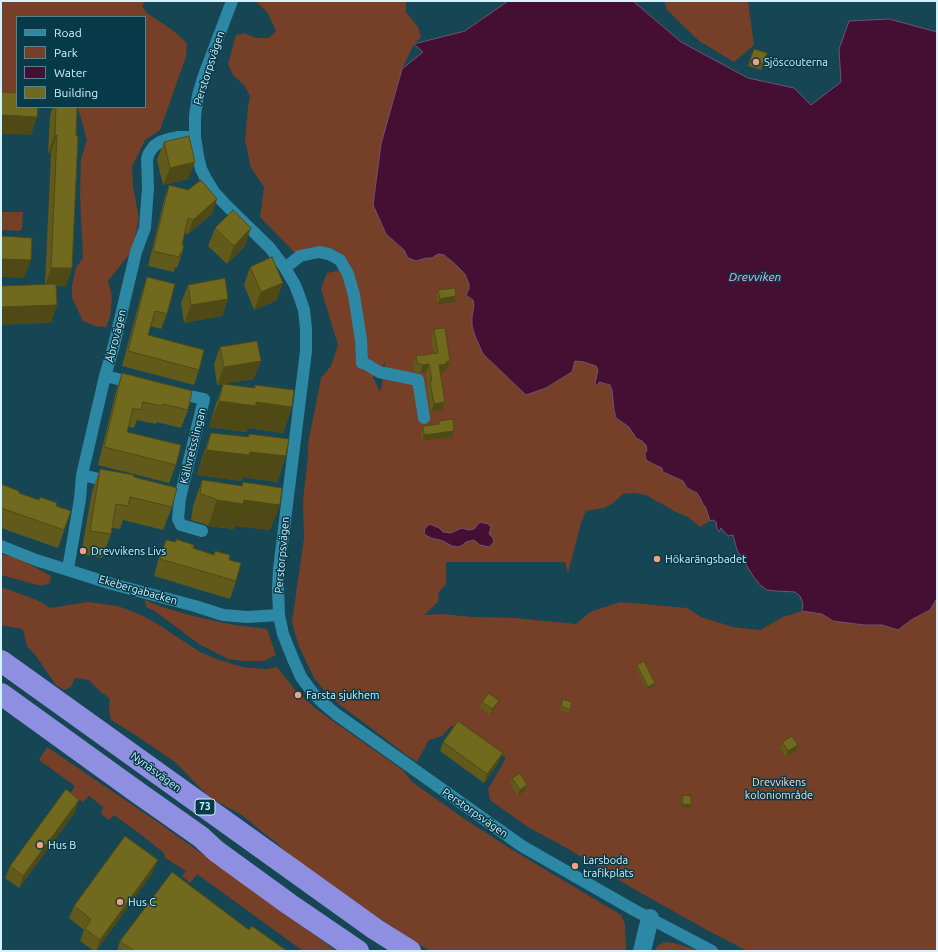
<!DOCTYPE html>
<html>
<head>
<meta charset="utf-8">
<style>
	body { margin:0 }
	#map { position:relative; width:938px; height:952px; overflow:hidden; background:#164554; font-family:Ubuntu,sans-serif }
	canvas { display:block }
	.frame { position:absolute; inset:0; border:2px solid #d2f3ff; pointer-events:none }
	.legend { position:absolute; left:16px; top:16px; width:130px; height:92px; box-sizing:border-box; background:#073a49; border:1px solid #588492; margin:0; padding:5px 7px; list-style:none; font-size:12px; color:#d2f3ff }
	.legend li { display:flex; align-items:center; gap:8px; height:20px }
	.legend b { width:20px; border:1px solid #588492 }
</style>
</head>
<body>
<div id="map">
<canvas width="938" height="952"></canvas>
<div class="frame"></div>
<ul class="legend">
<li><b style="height:5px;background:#2d88a5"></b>Road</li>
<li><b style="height:11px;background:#763f27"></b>Park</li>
<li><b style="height:11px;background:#450f34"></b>Water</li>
<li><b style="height:11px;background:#71691e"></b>Building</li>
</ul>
</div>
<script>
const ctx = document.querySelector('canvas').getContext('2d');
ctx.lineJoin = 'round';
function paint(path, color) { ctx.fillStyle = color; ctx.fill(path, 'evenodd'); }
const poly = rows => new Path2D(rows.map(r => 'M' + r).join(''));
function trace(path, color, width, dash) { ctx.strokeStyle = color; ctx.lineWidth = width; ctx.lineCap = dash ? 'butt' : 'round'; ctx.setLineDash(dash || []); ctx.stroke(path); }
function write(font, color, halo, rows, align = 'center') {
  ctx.font = font + ' Ubuntu,sans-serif'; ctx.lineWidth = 3; ctx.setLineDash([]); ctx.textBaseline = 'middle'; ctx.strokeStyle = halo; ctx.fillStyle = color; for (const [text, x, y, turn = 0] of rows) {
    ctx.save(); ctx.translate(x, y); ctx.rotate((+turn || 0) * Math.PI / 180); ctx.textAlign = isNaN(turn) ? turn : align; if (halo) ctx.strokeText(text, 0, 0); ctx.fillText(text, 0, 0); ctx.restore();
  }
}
const green = poly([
	[1,1,146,1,142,6,147,13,175,32,187,43,186,57,160,130,145,140,132,167,133,186,139,219,132,251,108,281,112,296,110,317,106,327,95,326,83,321,72,298,72,286,76,268,83,258,80,194,81,159,87,140,81,118,77,107,145,107,145,17,17,17,17,96,1,94],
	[256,1,402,1,406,2,406,12,418,27,421,37,414,44,402,69,386,234,404,250,409,258,416,261,427,258,432,258,438,253,444,255,454,263,465,274,469,284,469,289,466,295,473,300,474,306,472,317,472,326,475,336,483,354,526,395,575,361,584,362,596,366,598,370,596,377,599,382,610,385,613,399,623,423,629,427,636,438,642,441,646,445,647,450,655,465,662,468,663,472,683,481,687,488,697,493,700,498,703,504,706,508,709,516,710,521,700,527,688,517,676,512,646,495,635,493,623,494,613,503,604,508,586,511,581,523,568,573,565,562,446,562,446,584,438,593,439,598,438,602,424,615,442,614,472,617,515,618,576,624,590,612,620,602,687,608,701,617,733,627,760,630,783,617,802,611,822,614,833,621,864,625,882,625,898,630,911,620,930,610,937,598,937,951,747,951,707,930,632,888,570,850,528,827,490,800,488,789,506,758,466,730,451,726,442,736,429,740,417,762,405,754,363,722,340,705,325,691,314,678,298,644,292,622,304,538,303,501,308,455,308,444,321,378,331,366,338,345,321,289,327,273,337,271,350,274,349,264,338,252,329,247,316,247,295,253,260,217,264,187,251,168,245,140,248,107,250,96,244,85,233,75,228,64,236,35,244,33,256,38,269,38,276,31,267,12,257,3],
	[385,362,382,384,380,392,373,377,379,371],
	[480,523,488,524,491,527,489,534,480,545,474,540,466,542,463,545,452,546,443,541,439,528,443,532,451,533,462,529,468,530,474,529],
	[664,1,748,1,754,45,734,62,699,41,667,10],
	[1,212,23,212,22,229,20,231,1,230],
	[1,554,20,559,51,576,50,583,41,586,1,575],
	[1,587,37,600,50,608,88,602,118,606,141,615,159,625,200,652,219,660,243,667,267,669,277,667,295,690,316,709,404,771,412,782,469,822,511,849,621,915,625,924,626,951,430,951,420,945,376,916,289,855,277,843,266,835,242,815,209,797,175,762,134,734,111,720,109,709,110,699,100,691,89,680,75,678,71,687,64,690,56,685,36,656,27,646,23,629,1,625],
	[145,600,159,606,193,616,234,625,267,629,276,655,264,661,245,661,228,659,199,644,156,612,146,607],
	[47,747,159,823,285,913,336,951,303,951,197,874,190,883,182,876,186,871,165,858,164,853,140,834,114,815,109,820,101,814,103,807,89,796,83,802,70,794,75,786,39,760],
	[665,942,673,943,691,948,697,951,655,951,657,946]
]);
const water = poly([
	[508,1,633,1,681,42,748,78,794,88,811,105,841,82,839,49,849,21,889,19,937,32,937,598,930,610,911,620,898,630,882,625,864,625,833,621,822,614,802,611,803,604,800,596,795,592,776,591,767,590,761,586,753,576,737,550,733,535,728,536,721,528,719,532,717,529,716,522,713,520,710,521,706,508,703,504,700,498,697,493,687,488,683,481,663,472,662,468,655,465,646,460,645,454,647,450,646,445,642,441,636,438,629,427,616,418,614,410,612,390,610,385,599,382,598,386,595,384,598,370,596,366,584,362,575,361,572,372,546,388,526,395,483,354,475,336,472,326,472,317,474,306,473,300,466,295,469,289,469,284,465,274,454,263,444,255,438,254,432,258,426,258,416,261,408,258,404,250,386,234,373,205,381,144,402,69,423,52,414,44,465,31,508,1],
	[480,522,488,524,491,527,489,534,493,538,494,542,489,547,480,545,474,540,466,542,463,545,458,547,452,546,443,541,431,538,424,534,425,528,430,524,439,528,443,532,451,533,462,528,468,530,474,529,480,522]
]);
const minor = poly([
	[232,1,204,75,198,95,195,116,195,137,198,156,201,169,206,179,214,192,225,204,270,248,285,268,295,285,300,298,304,310,306,329,306,351,279,569,278,588,279,615,283,634,293,659,301,677,312,692,323,703,336,714,522,846,634,910,712,951],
	[285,268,300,256,319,252,329,254,340,260,348,274,354,295,361,340,362,363,366,364,379,372,418,380,424,418],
	[105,376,135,383],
	[176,393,204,399,180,498,178,519,181,525,202,531],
	[82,475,112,482],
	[1,546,36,560,112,584,195,606,223,615,247,617,279,615],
	[68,569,80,499,82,475,105,376,114,345,127,290,136,252,145,228,148,188,147,159,149,153,154,146,160,142,169,139,179,137,195,137]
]);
const secondary = poly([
	[642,951,650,918]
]);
const motorway = poly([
	[1,661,375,929,410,951],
	[1,694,137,792,201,837,216,851,289,904,358,951]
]);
const wall = poly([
	[754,49,767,53,761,70,748,66],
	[53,107,77,107,76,136,72,268,66,286,56,286,51,323,45,284,51,153,48,153,50,115],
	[164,142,195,162,188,179,163,185,157,160],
	[169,185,217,199,212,214,188,234,184,233,182,245,182,253,177,268,175,267,174,272,148,266,164,200],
	[215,228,245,246,227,264,208,246],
	[250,267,277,300,254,310,244,285],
	[147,277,167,314,161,329,150,326,148,335,199,370,194,385,122,366,142,292],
	[188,285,228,299,222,316,184,323,181,303],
	[438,290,456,296,454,302,437,305,436,296],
	[434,329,447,369,445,370,444,372,441,373,442,410,431,412,427,390,428,386,426,372,420,373,414,371,413,364,416,356,434,353,431,338],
	[220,347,254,379,217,385,214,364],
	[122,373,188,410,181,428,157,422,156,424,137,420,134,428,128,426,127,432,176,465,169,483,98,465,116,391],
	[223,384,254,388,255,385,292,407,283,433,248,428,246,432,209,427,214,410],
	[439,421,452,437,422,441,421,432,423,426,437,424],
	[211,433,248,437,249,434,286,456,277,482,242,477,241,481,197,475,202,458],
	[100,469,134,477,172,507,163,530,123,520,120,529,112,528,111,534,102,558,81,554,92,492],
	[202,480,242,486,243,482,270,530,235,526,234,529,208,526,204,524,191,520,193,506],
	[1,485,19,493,71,511,58,548,1,528],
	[166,540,229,560,236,581,230,599,154,576,159,557],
	[637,665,654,686,647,690,636,668],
	[563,699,572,702,569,713,559,710],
	[499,701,496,707,490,715,480,708,482,702],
	[443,742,499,762,484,783,440,751],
	[782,742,798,745,796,751,786,757,780,749],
	[512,778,525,791,518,796,510,784],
	[683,795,691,805,690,808,681,807,681,799],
	[75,812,19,888,5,878,10,866],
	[153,872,96,951,94,951,80,941,84,930,69,918,74,906],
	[249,930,287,951,117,951,120,941]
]);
const shadedWall = poly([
	[1,115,37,117,31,135,1,134],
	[55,135,57,135,51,153,48,153],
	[195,162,188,179,163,185,170,168],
	[217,199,212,214,188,234,193,220],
	[251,228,245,246,227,264,234,246],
	[1,259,31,260,24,278,1,277],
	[51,268,72,268,66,286,45,285],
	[283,283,277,300,254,310,261,292],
	[456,296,454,302,437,305,440,299],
	[228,299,222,316,184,323,191,305],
	[57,305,51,323,1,325,1,307],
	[261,361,254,379,217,385,224,367],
	[450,361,447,369,445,370,444,372,436,373,439,365,446,362],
	[429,364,426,372,420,373,423,365],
	[219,401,256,402,292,407,283,433,248,428,246,432,209,427],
	[445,402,442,410,431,412,434,404],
	[454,431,452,437,422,441,424,435],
	[206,450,250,452,286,456,277,482,242,477,241,481,197,475],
	[217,500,244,500,280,505,270,530,235,526,234,529,208,526],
	[655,683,654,686,647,690,648,687],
	[499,701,496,707,490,715,492,709],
	[798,745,796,751,786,757,788,751],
	[503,753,499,762,484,783,487,774],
	[527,785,525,791,518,796,520,790],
	[79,800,75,812,19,888,23,876],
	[682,804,691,805,690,808,681,807],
	[158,860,153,872,96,951,100,940]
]);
const building = poly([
	[754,49,767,53,763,64,750,60,754,49],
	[1,92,17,93,17,107,38,107,37,117,1,115,1,92],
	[56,107,77,107,76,136,78,136,72,268,51,268,57,135,55,135,56,107],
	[189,136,195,162,170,168,164,142,189,136],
	[201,180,217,199,193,220,188,218,182,245,184,245,182,253,180,253,179,257,153,251,169,185,188,190,201,180],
	[233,210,251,228,234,246,215,228,233,210],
	[1,236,32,238,31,260,1,259,1,236],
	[272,257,283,283,261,292,250,267,272,257],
	[147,277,175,284,167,314,155,311,148,335,204,350,199,370,128,351,147,277],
	[225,278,228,299,191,305,188,285,225,278],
	[56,284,57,305,1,307,1,286,56,284],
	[455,288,456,296,440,299,438,290,455,288],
	[445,328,450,361,446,362,447,364,439,365,445,402,434,404,430,382,432,381,429,364,423,365,417,363,416,356,438,353,434,329,445,328],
	[257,341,261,361,224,367,220,347,257,341],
	[122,373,192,391,188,410,163,404,162,406,143,402,141,410,133,408,127,432,181,445,176,465,104,447,122,373],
	[223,384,255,388,255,385,294,390,292,407,256,402,256,406,219,401,223,384],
	[453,419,454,431,424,435,423,426,439,424,439,421,453,419],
	[211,433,249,437,249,434,289,439,286,456,250,452,250,455,206,450,211,433],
	[100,469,134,475,134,477,177,488,172,507,130,497,128,506,116,504,111,534,90,531,100,469],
	[202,480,242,486,243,482,282,488,280,505,244,500,243,504,217,500,213,498,200,494,202,480],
	[1,484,19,491,19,493,39,500,40,497,57,503,56,506,71,511,64,530,1,508,1,484],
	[176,539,194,545,193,548,214,555,215,551,230,555,229,560,241,563,236,581,160,559,166,540,176,542,176,539],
	[644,661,655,683,648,687,637,665,644,661],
	[489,693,499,701,492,709,482,702,489,693],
	[563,699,572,702,570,710,561,706,563,699],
	[458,721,503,753,487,774,443,742,458,721],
	[792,736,798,745,788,751,782,742,792,736],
	[520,773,527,785,520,790,512,778,520,773],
	[66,789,79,800,23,876,10,866,66,789],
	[683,795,691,796,691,805,682,804,683,795],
	[125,836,158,860,100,940,85,929,91,919,74,906,125,836],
	[172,872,249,930,252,926,287,951,134,951,120,941,172,872]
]);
const markers = [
	[756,62,4,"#f2a07f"],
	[83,551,4,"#f2a07f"],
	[657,559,4,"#f2a07f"],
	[298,695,4,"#f2a07f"],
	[40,845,4,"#f2a07f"],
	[575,866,4,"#f2a07f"],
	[120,902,4,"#f2a07f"]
];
const shields = [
	[205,807,20]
];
const shieldNames = [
	["73",205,807]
];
const poiNames = [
	["Sjöscouterna",764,62],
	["Drevvikens Livs",91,551],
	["Hökarängsbadet",665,559],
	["Farsta sjukhem",306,695],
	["Hus B",48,845],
	["Larsboda",583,860],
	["trafikplats",583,873],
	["Hus C",128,902]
];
const streetNames = [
	["Perstorpsvägen",209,68,-72],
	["Åbrovägen",116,336,-76],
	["Källvretsslingan",193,446,-76],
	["Perstorpsvägen",282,555,-85],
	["Ekebergabacken",138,590,16],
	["Nynäsvägen",156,772,36],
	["Perstorpsvägen",475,813,35]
];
const parkNames = [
	["Drevvikens",779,782],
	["koloniområde",779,795]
];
const waterNames = [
	["Drevviken",755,277]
];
paint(green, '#763f27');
paint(water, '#450f34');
trace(water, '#6f5371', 1);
trace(minor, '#2d88a5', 12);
trace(secondary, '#2d88a5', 18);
trace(motorway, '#8f8fe2', 22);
paint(wall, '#615a1a');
paint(shadedWall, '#4f4a15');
paint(building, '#71691e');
trace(building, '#4f4a15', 1);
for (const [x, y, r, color] of markers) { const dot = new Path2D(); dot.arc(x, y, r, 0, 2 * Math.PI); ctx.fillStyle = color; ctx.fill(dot); trace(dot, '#073a49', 1.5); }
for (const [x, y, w] of shields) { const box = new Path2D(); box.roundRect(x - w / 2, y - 8, w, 16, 3); ctx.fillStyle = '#073a49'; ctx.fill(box); trace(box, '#d2f3ff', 1); }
write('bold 10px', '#d2f3ff', null, shieldNames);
write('11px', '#d2f3ff', '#073a49', poiNames, 'left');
write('11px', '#d2f3ff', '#073a49', streetNames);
write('11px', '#f3dfd7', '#073a49', parkNames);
write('italic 12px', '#f6aed9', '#073a49', waterNames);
</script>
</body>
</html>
